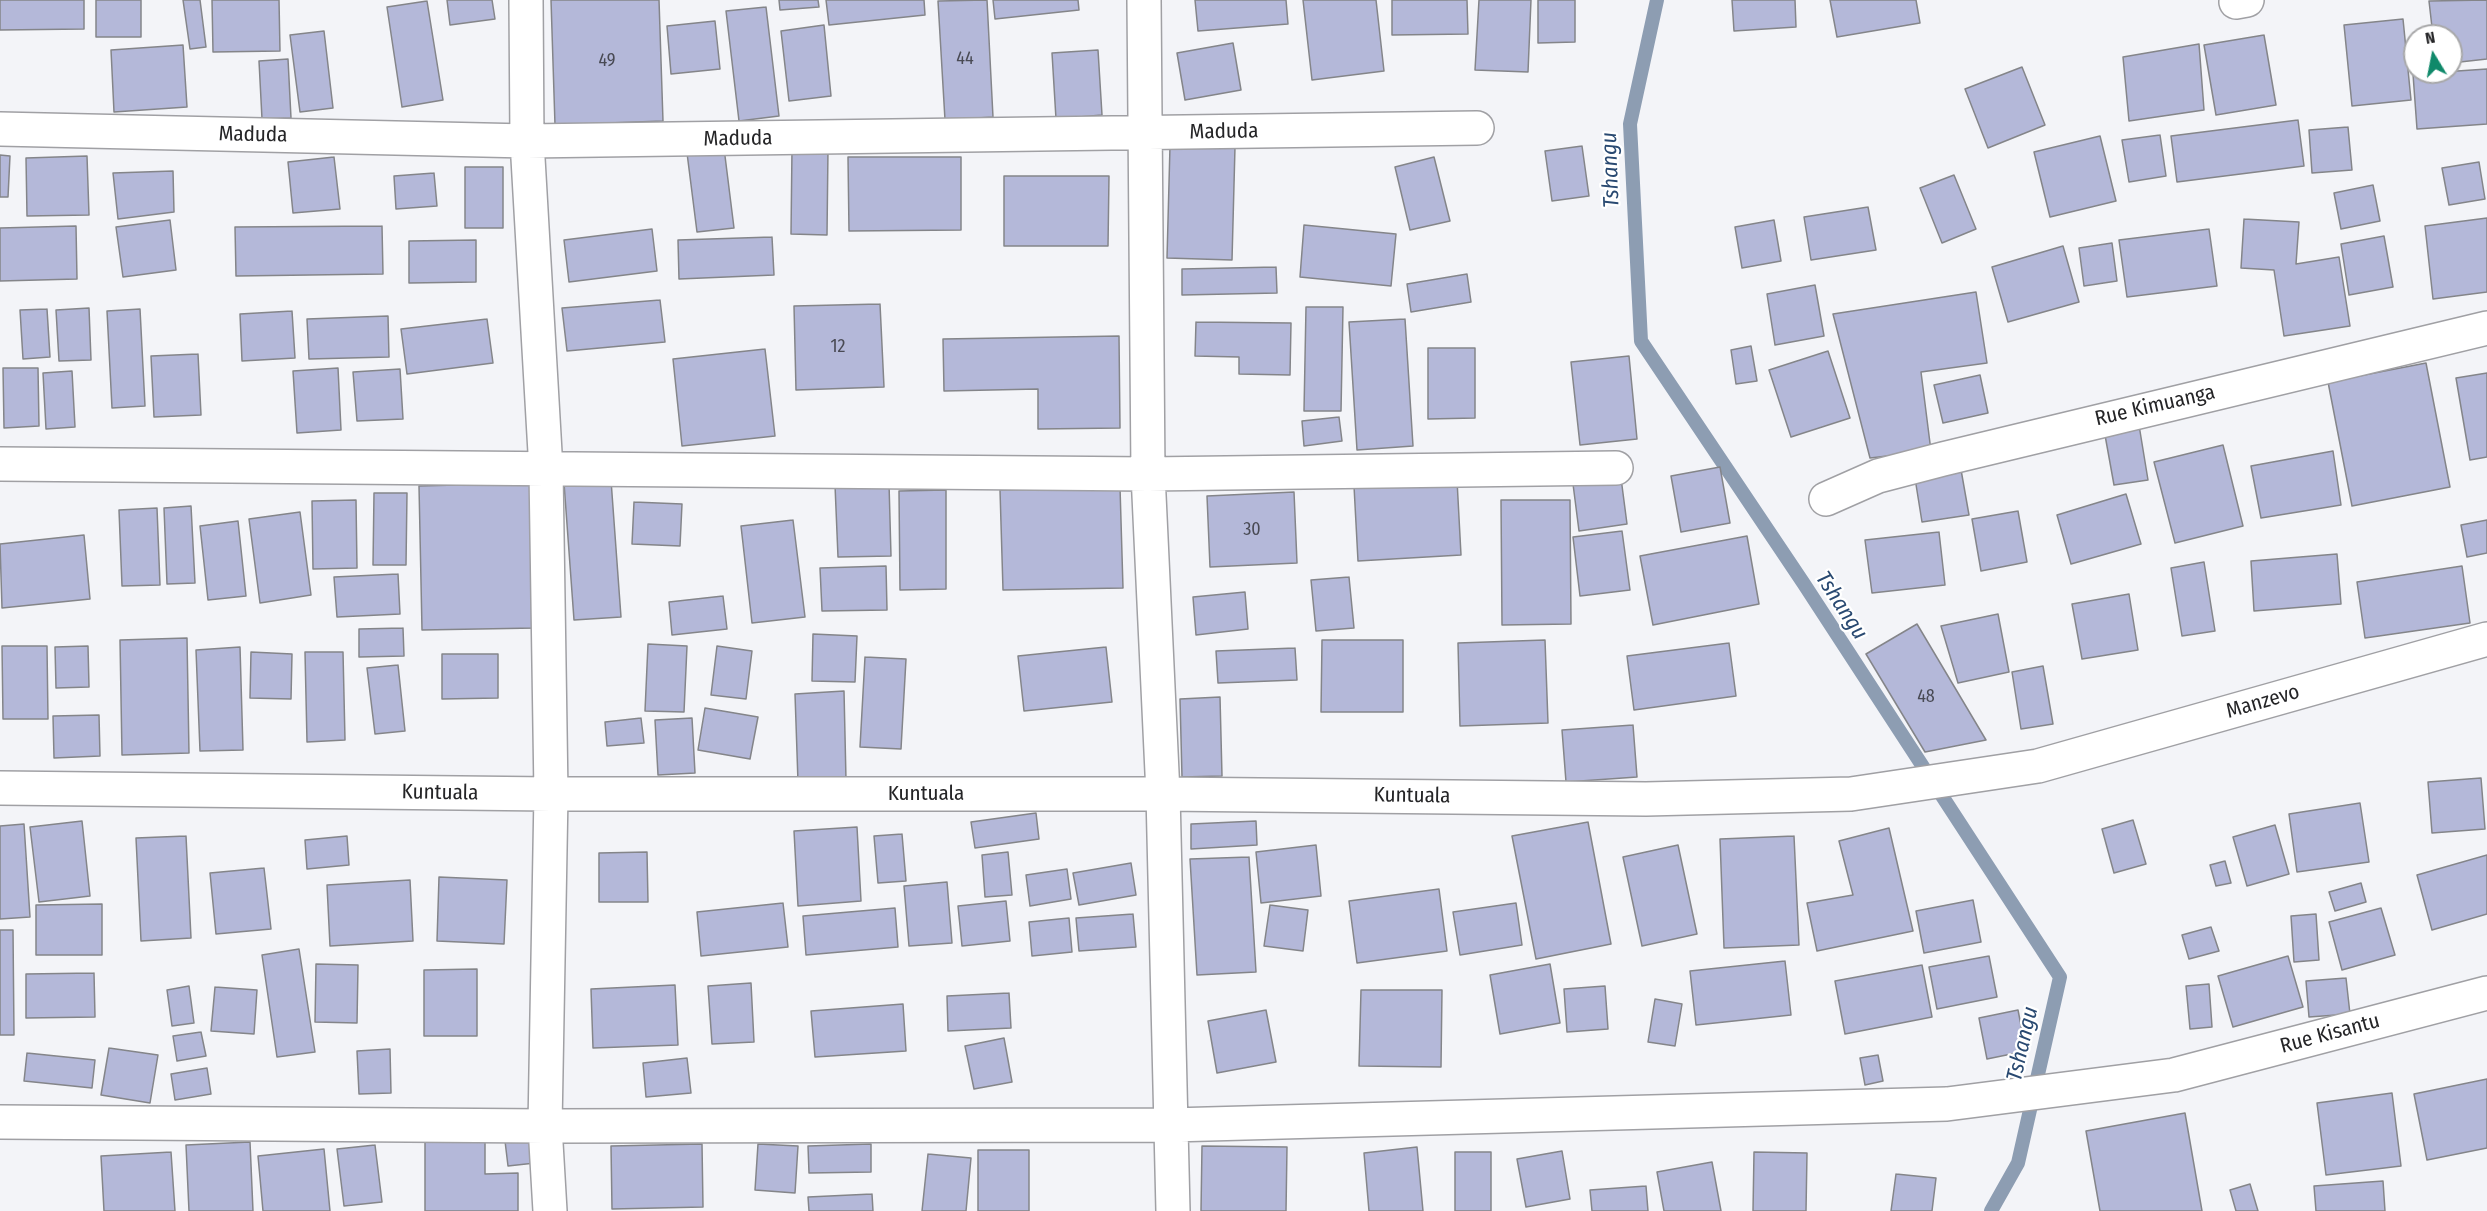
<!DOCTYPE html>
<html>
<head>
<meta charset="utf-8">
<style>
	body { margin:0 }
	#map { position:relative; width:2487px; height:1211px; overflow:hidden; background:#f3f4f8; font-family:"Fira Sans Condensed",sans-serif }
	canvas { display:block }
	.north { position:absolute; left:2403px; top:24px; width:60px; height:60px; box-sizing:border-box; background:#fff; border:2px solid #a8a8a9; border-radius:50%; rotate:350deg; font-size:16px; font-weight:700; line-height:24px; text-align:center; color:#252527 }
	.north::after { content:''; display:block; margin:auto; width:21px; height:27px; background:#10896a; clip-path:polygon(50% 0,100% 100%,50% 72%,0 100%) }
</style>
</head>
<body>
<div id="map">
<canvas width="2487" height="1211"></canvas>
<div class="north">N</div>
</div>
<script>
const ctx = document.querySelector('canvas').getContext('2d');
ctx.lineJoin = 'round';
const poly = rows => new Path2D(rows.map(r => 'M' + r).join(''));
function trace(path, color, width, dash) { ctx.strokeStyle = color; ctx.lineWidth = width; ctx.lineCap = dash ? 'butt' : 'round'; ctx.setLineDash(dash || []); ctx.stroke(path); }
function paint(path, color) { ctx.fillStyle = color; ctx.fill(path, 'evenodd'); }
function write(font, color, halo, rows, align = 'center') {
  ctx.font = font + ' "Fira Sans Condensed",sans-serif'; ctx.lineWidth = 4.5; ctx.setLineDash([]); ctx.textBaseline = 'middle'; ctx.strokeStyle = halo; ctx.fillStyle = color; for (const [text, x, y, turn = 0] of rows) {
    ctx.save(); ctx.translate(x, y); ctx.rotate((+turn || 0) * Math.PI / 180); ctx.textAlign = isNaN(turn) ? turn : align; if (halo) ctx.strokeText(text, 0, 0); ctx.fillText(text, 0, 0); ctx.restore();
  }
}
const stream = poly([
	[1657,0,1630,124,1641,341,1804,584,2060,977,2018,1163,1991,1211]
]);
const building = poly([
	[0,0,84,0,84,29,0,30,0,0],
	[96,0,141,0,141,37,96,37,96,0],
	[183,0,200,0,206,47,190,49,183,0],
	[212,0,279,0,280,51,213,52,212,0],
	[447,0,492,0,495,19,450,25,447,0],
	[551,0,659,0,663,121,555,125,551,0],
	[779,0,818,0,819,7,780,10,779,0],
	[826,0,924,0,925,15,829,25,826,0],
	[987,0,993,117,945,120,938,1,987,0],
	[993,0,1078,0,1079,10,995,19,993,0],
	[1195,0,1286,0,1288,24,1198,31,1195,0],
	[1303,0,1376,0,1384,71,1312,80,1303,0],
	[1392,0,1467,0,1468,34,1392,35,1392,0],
	[1479,0,1531,0,1528,72,1475,70,1479,0],
	[1538,0,1575,0,1575,42,1538,43,1538,0],
	[1732,0,1795,0,1796,27,1734,31,1732,0],
	[1830,0,1916,0,1920,23,1837,37,1830,0],
	[2487,0,2487,59,2451,63,2451,36,2433,36,2429,1,2487,0],
	[427,1,443,100,402,107,387,7,427,1],
	[766,7,779,116,739,121,726,11,766,7],
	[2403,19,2411,100,2352,106,2344,25,2403,19],
	[715,21,720,69,671,74,667,26,715,21],
	[824,25,831,96,789,101,781,31,824,25],
	[324,31,333,108,300,112,290,35,324,31],
	[2264,35,2276,105,2216,115,2204,45,2264,35],
	[1233,43,1241,90,1185,100,1177,53,1233,43],
	[2199,44,2204,110,2129,121,2123,57,2199,44],
	[183,45,187,107,114,112,111,50,183,45],
	[1098,50,1102,115,1056,119,1052,53,1098,50],
	[288,59,291,118,262,119,259,61,288,59],
	[2022,67,2045,125,1988,148,1965,89,2022,67],
	[2487,69,2487,124,2417,129,2413,74,2487,69],
	[2298,120,2304,166,2177,182,2171,136,2298,120],
	[2348,127,2352,170,2312,173,2309,130,2348,127],
	[2160,135,2166,176,2129,182,2122,140,2160,135],
	[2100,136,2116,201,2050,217,2034,152,2100,136],
	[1170,146,1235,147,1232,260,1167,258,1170,146],
	[1582,146,1589,196,1552,201,1545,151,1582,146],
	[724,148,734,228,697,232,687,153,724,148],
	[792,149,828,149,827,235,791,234,792,149],
	[0,155,10,156,8,197,0,197,0,155],
	[87,156,89,215,27,216,26,158,87,156],
	[334,157,340,209,293,213,288,162,334,157],
	[848,157,961,157,961,230,849,231,848,157],
	[1434,157,1450,221,1410,230,1395,167,1434,157],
	[2479,162,2485,199,2449,205,2442,168,2479,162],
	[465,167,503,167,503,228,465,228,465,167],
	[173,171,174,212,118,219,113,173,173,171],
	[434,173,437,206,396,209,394,176,434,173],
	[1954,175,1976,229,1942,243,1920,188,1954,175],
	[1004,176,1109,176,1108,246,1004,246,1004,176],
	[2373,185,2380,221,2341,229,2334,193,2373,185],
	[1868,207,1876,250,1811,260,1804,217,1868,207],
	[2487,218,2487,292,2433,299,2425,226,2487,218],
	[2244,219,2299,222,2296,264,2339,257,2350,326,2284,336,2274,270,2241,268,2244,219],
	[170,220,176,270,123,277,116,227,170,220],
	[1774,220,1781,261,1742,268,1735,227,1774,220],
	[1304,225,1396,234,1391,286,1300,277,1304,225],
	[76,226,77,279,0,281,0,228,76,226],
	[382,226,383,274,236,276,235,227,382,226],
	[652,229,657,271,569,282,564,240,652,229],
	[2209,229,2217,286,2127,297,2119,240,2209,229],
	[2384,236,2393,287,2349,295,2341,244,2384,236],
	[772,237,774,275,679,279,678,240,772,237],
	[476,240,476,282,409,283,409,241,476,240],
	[2112,243,2117,281,2084,286,2079,248,2112,243],
	[2063,246,2079,302,2008,322,1992,267,2063,246],
	[1276,267,1277,293,1182,295,1182,269,1276,267],
	[1467,274,1471,302,1411,312,1407,284,1467,274],
	[1815,285,1824,336,1775,345,1767,294,1815,285],
	[1976,292,1987,363,1921,372,1931,451,1870,458,1833,314,1976,292],
	[660,300,665,342,567,351,562,308,660,300],
	[880,304,884,387,796,390,794,306,880,304],
	[1306,307,1343,307,1341,411,1304,411,1306,307],
	[89,308,91,360,59,361,56,310,89,308],
	[47,309,50,357,23,359,20,310,47,309],
	[140,309,145,406,112,408,107,311,140,309],
	[292,311,295,358,242,361,240,314,292,311],
	[388,316,389,357,309,359,307,319,388,316],
	[487,319,493,363,407,374,401,329,487,319],
	[1405,319,1413,446,1357,450,1349,322,1405,319],
	[1196,322,1291,323,1290,375,1239,374,1239,357,1195,356,1196,322],
	[1119,336,1120,428,1038,429,1038,389,944,391,943,339,1119,336],
	[1751,346,1757,381,1736,384,1731,350,1751,346],
	[1428,348,1475,348,1475,418,1428,419,1428,348],
	[765,349,775,436,682,446,673,359,765,349],
	[1828,351,1850,418,1791,437,1769,370,1828,351],
	[198,354,201,415,154,417,151,356,198,354],
	[1629,356,1637,439,1580,445,1571,362,1629,356],
	[2426,363,2450,487,2352,506,2328,382,2426,363],
	[3,368,38,368,39,426,4,428,3,368],
	[338,368,341,430,297,433,293,371,338,368],
	[400,369,403,419,357,421,353,372,400,369],
	[72,371,75,427,46,429,43,373,72,371],
	[2487,373,2487,457,2470,460,2456,378,2487,373],
	[1980,375,1988,413,1943,423,1934,385,1980,375],
	[1339,417,1342,441,1304,446,1302,421,1339,417],
	[2138,419,2148,480,2114,485,2103,424,2138,419],
	[2223,445,2243,526,2175,543,2154,462,2223,445],
	[2333,451,2341,505,2261,518,2251,466,2333,451],
	[1960,464,1969,515,1922,522,1914,472,1960,464],
	[1720,467,1730,523,1681,532,1671,476,1720,467],
	[1621,478,1627,524,1579,531,1573,484,1621,478],
	[611,480,621,617,574,620,564,483,611,480],
	[1457,480,1461,555,1358,561,1354,486,1457,480],
	[533,483,535,628,422,630,419,486,533,483],
	[889,483,891,556,838,557,835,485,889,483],
	[1120,487,1123,588,1003,590,1000,490,1120,487],
	[946,490,946,589,900,590,899,491,946,490],
	[1294,492,1297,563,1210,567,1207,496,1294,492],
	[374,493,407,493,406,565,373,565,374,493],
	[2126,494,2141,544,2071,564,2057,515,2126,494],
	[356,500,357,568,313,569,312,501,356,500],
	[1501,500,1570,500,1571,624,1502,625,1501,500],
	[634,502,682,504,680,546,632,544,634,502],
	[191,506,195,583,167,584,164,508,191,506],
	[157,508,160,585,122,586,119,510,157,508],
	[2018,511,2027,562,1981,571,1972,519,2018,511],
	[300,512,311,595,260,603,249,519,300,512],
	[793,520,805,617,752,623,741,526,793,520],
	[2487,520,2487,553,2467,557,2461,525,2487,520],
	[238,521,246,596,208,600,200,526,238,521],
	[1622,531,1630,590,1580,596,1573,537,1622,531],
	[1939,532,1945,585,1872,593,1865,540,1939,532],
	[84,535,90,599,2,608,0,544,84,535],
	[1747,536,1759,604,1653,625,1640,556,1747,536],
	[2337,554,2341,604,2254,611,2251,561,2337,554],
	[2204,562,2215,631,2182,636,2171,568,2204,562],
	[886,566,887,610,822,611,820,568,886,566],
	[2462,566,2470,623,2365,638,2357,582,2462,566],
	[398,574,400,614,337,617,334,577,398,574],
	[1349,577,1354,628,1316,631,1311,580,1349,577],
	[1245,592,1248,629,1196,635,1193,597,1245,592],
	[2129,594,2138,650,2082,659,2072,604,2129,594],
	[723,596,727,629,672,635,669,602,723,596],
	[1998,614,2009,672,1958,683,1941,626,1998,614],
	[1917,624,1986,740,1925,752,1866,654,1917,624],
	[403,628,404,656,359,657,359,629,403,628],
	[813,634,857,636,855,682,812,681,813,634],
	[187,638,189,753,122,755,120,640,187,638],
	[1322,640,1403,640,1403,712,1321,712,1322,640],
	[1545,640,1548,723,1460,726,1458,643,1545,640],
	[1729,643,1736,696,1634,710,1627,656,1729,643],
	[648,644,687,646,684,712,645,711,648,644],
	[2,646,47,646,48,719,3,719,2,646],
	[88,646,89,687,56,688,55,647,88,646],
	[717,646,752,651,746,699,711,695,717,646],
	[240,647,243,750,200,751,196,650,240,647],
	[1106,647,1112,702,1024,711,1018,656,1106,647],
	[1295,648,1297,680,1218,683,1216,651,1295,648],
	[251,652,292,654,291,699,250,698,251,652],
	[305,652,343,652,345,740,307,742,305,652],
	[442,654,498,654,498,698,442,699,442,654],
	[865,657,906,659,901,749,860,747,865,657],
	[398,665,405,731,375,734,367,668,398,665],
	[2043,666,2053,724,2021,729,2012,672,2043,666],
	[844,691,846,780,798,782,795,694,844,691],
	[1220,697,1222,776,1182,777,1180,699,1220,697],
	[705,708,758,717,750,759,698,750,705,708],
	[99,715,100,756,54,758,53,716,99,715],
	[641,718,644,743,607,746,605,722,641,718],
	[692,718,695,773,658,775,655,720,692,718],
	[1633,725,1637,777,1566,782,1562,730,1633,725],
	[2481,778,2485,829,2432,833,2428,782,2481,778],
	[2360,803,2369,862,2297,872,2289,814,2360,803],
	[1036,813,1039,839,975,848,971,822,1036,813],
	[2133,820,2146,864,2114,873,2102,829,2133,820],
	[82,821,90,896,39,902,30,827,82,821],
	[1256,821,1257,845,1191,849,1191,824,1256,821],
	[1588,822,1611,944,1536,959,1512,836,1588,822],
	[24,824,30,917,0,919,0,826,24,824],
	[2275,825,2289,874,2247,886,2233,837,2275,825],
	[857,827,861,901,798,906,794,831,857,827],
	[1889,828,1913,931,1817,951,1807,903,1853,895,1839,841,1889,828],
	[902,834,906,881,878,883,874,836,902,834],
	[186,836,191,938,141,941,136,838,186,836],
	[347,836,349,865,307,869,305,840,347,836],
	[1794,836,1799,945,1724,948,1720,839,1794,836],
	[1316,845,1321,896,1261,903,1256,852,1316,845],
	[1678,845,1697,934,1642,946,1623,857,1678,845],
	[647,852,648,902,599,902,599,853,647,852],
	[1008,852,1012,895,985,897,982,855,1008,852],
	[2487,855,2487,914,2432,930,2417,875,2487,855],
	[1249,857,1256,972,1197,975,1190,859,1249,857],
	[2225,861,2231,883,2216,886,2210,865,2225,861],
	[1131,863,1136,895,1079,905,1073,873,1131,863],
	[264,868,271,929,216,934,210,873,264,868],
	[1067,869,1071,899,1030,906,1026,875,1067,869],
	[439,877,507,880,504,944,437,941,439,877],
	[410,880,413,941,330,946,327,885,410,880],
	[947,882,952,943,909,946,904,886,947,882],
	[2361,883,2366,902,2335,911,2329,892,2361,883],
	[1439,889,1447,951,1357,963,1349,901,1439,889],
	[1973,900,1981,942,1924,953,1916,911,1973,900],
	[1006,901,1010,941,962,946,958,906,1006,901],
	[783,903,788,947,701,956,697,912,783,903],
	[1516,903,1522,945,1460,955,1453,912,1516,903],
	[102,904,102,955,36,955,36,905,102,904],
	[1270,905,1308,910,1303,951,1264,946,1270,905],
	[895,908,898,947,806,955,803,916,895,908],
	[2381,908,2395,955,2342,970,2329,922,2381,908],
	[1133,914,1136,947,1079,951,1076,918,1133,914],
	[2316,914,2319,960,2294,962,2291,916,2316,914],
	[1069,918,1072,952,1032,956,1029,922,1069,918],
	[2211,927,2219,951,2189,959,2182,935,2211,927],
	[0,930,13,930,14,1035,0,1035,0,930],
	[299,949,315,1052,277,1057,262,955,299,949],
	[1989,956,1997,997,1937,1009,1929,967,1989,956],
	[2288,956,2303,1007,2233,1027,2218,976,2288,956],
	[1785,961,1791,1015,1696,1025,1690,971,1785,961],
	[316,964,358,965,357,1023,315,1022,316,964],
	[1550,964,1560,1023,1500,1034,1490,975,1550,964],
	[1922,965,1932,1017,1845,1034,1835,981,1922,965],
	[477,969,477,1036,424,1036,424,970,477,969],
	[94,973,95,1017,26,1018,26,974,94,973],
	[2346,978,2350,1014,2309,1017,2306,981,2346,978],
	[751,983,754,1042,712,1044,708,986,751,983],
	[2209,984,2212,1027,2190,1029,2186,986,2209,984],
	[675,985,678,1045,593,1048,591,989,675,985],
	[189,986,194,1023,172,1026,167,990,189,986],
	[1605,986,1608,1029,1567,1032,1564,989,1605,986],
	[215,987,257,990,254,1034,211,1031,215,987],
	[1361,990,1442,990,1441,1067,1359,1066,1361,990],
	[1009,993,1011,1028,948,1031,947,996,1009,993],
	[1655,999,1682,1004,1675,1046,1648,1042,1655,999],
	[903,1004,906,1051,815,1057,811,1011,903,1004],
	[1266,1010,1276,1062,1217,1073,1208,1021,1266,1010],
	[2018,1010,2026,1051,1987,1059,1979,1018,2018,1010],
	[201,1032,206,1056,177,1061,173,1036,201,1032],
	[1004,1038,1012,1082,974,1089,965,1046,1004,1038],
	[109,1048,158,1055,150,1103,101,1095,109,1048],
	[390,1049,391,1093,359,1094,357,1051,390,1049],
	[27,1053,95,1060,92,1088,24,1081,27,1053],
	[1878,1055,1883,1081,1865,1085,1860,1058,1878,1055],
	[687,1058,691,1093,646,1097,643,1063,687,1058],
	[207,1068,211,1094,175,1100,171,1074,207,1068],
	[2487,1079,2487,1148,2427,1160,2414,1094,2487,1079],
	[2392,1093,2401,1166,2326,1175,2317,1103,2392,1093],
	[2185,1113,2202,1211,2100,1211,2086,1131,2185,1113],
	[485,1137,485,1174,518,1173,518,1211,425,1211,425,1138,485,1137],
	[533,1137,535,1163,508,1166,505,1141,533,1137],
	[250,1142,253,1211,189,1211,186,1145,250,1142],
	[702,1144,703,1207,612,1209,611,1146,702,1144],
	[758,1144,798,1146,795,1193,755,1190,758,1144],
	[871,1144,871,1172,809,1173,808,1146,871,1144],
	[375,1145,382,1202,344,1206,337,1149,375,1145],
	[1202,1146,1287,1147,1286,1211,1201,1211,1202,1146],
	[1417,1147,1423,1211,1369,1211,1364,1153,1417,1147],
	[324,1149,330,1211,263,1211,258,1156,324,1149],
	[978,1150,1029,1150,1029,1211,978,1211,978,1150],
	[1562,1151,1570,1199,1526,1207,1517,1159,1562,1151],
	[171,1152,175,1211,104,1211,101,1156,171,1152],
	[1455,1152,1491,1152,1491,1211,1455,1211,1455,1152],
	[1754,1152,1807,1153,1806,1211,1753,1211,1754,1152],
	[928,1154,971,1158,966,1211,922,1211,928,1154],
	[1712,1162,1721,1211,1664,1211,1657,1172,1712,1162],
	[1896,1174,1936,1178,1932,1211,1891,1211,1896,1174],
	[2383,1181,2385,1211,2316,1211,2314,1186,2383,1181],
	[2250,1184,2258,1211,2236,1211,2230,1190,2250,1184],
	[1646,1186,1648,1211,1592,1211,1590,1190,1646,1186],
	[872,1194,873,1211,809,1211,808,1197,872,1194]
]);
const minor = poly([
	[526,0,527,141,546,470,551,794,545,1126,550,1211],
	[1144,0,1148,474,1163,794,1173,1211],
	[2236,2,2247,0],
	[0,129,527,141,1477,128],
	[0,464,1148,474,1616,468],
	[1826,499,1878,476,1943,459,2487,328],
	[0,788,551,794,1163,794,1646,799,1851,794,2038,766,2487,639],
	[0,1122,545,1126,1171,1125,1947,1104,2174,1075,2487,993]
]);
const numberNames = [
	["44",965,59],
	["49",607,61],
	["12",838,347],
	["30",1252,530],
	["48",1926,697]
];
const streetNames = [
	["Maduda",1224,132,-1],
	["Maduda",253,135,1],
	["Maduda",738,139,-1],
	["Rue Kimuanga",2155,406,-13],
	["Manzevo",2263,702,-16],
	["Kuntuala",440,793,1],
	["Kuntuala",926,794],
	["Kuntuala",1412,796,1],
	["Rue Kisantu",2330,1034,-15]
];
const waterNames = [
	["Tshangu",1611,170,-92],
	["Tshangu",1841,606,57],
	["Tshangu",2023,1044,-77]
];
trace(stream, '#8d9db2', 14);
paint(building, '#b4b8d9');
trace(building, '#848589', 1.5);
trace(minor, '#a0a0a4', 36);
trace(minor, '#fff', 33);
write('18px', '#494a54', null, numberNames);
write('21px', '#252527', '#fff', streetNames);
write('italic 22px', '#294971', '#fff', waterNames);
</script>
</body>
</html>
